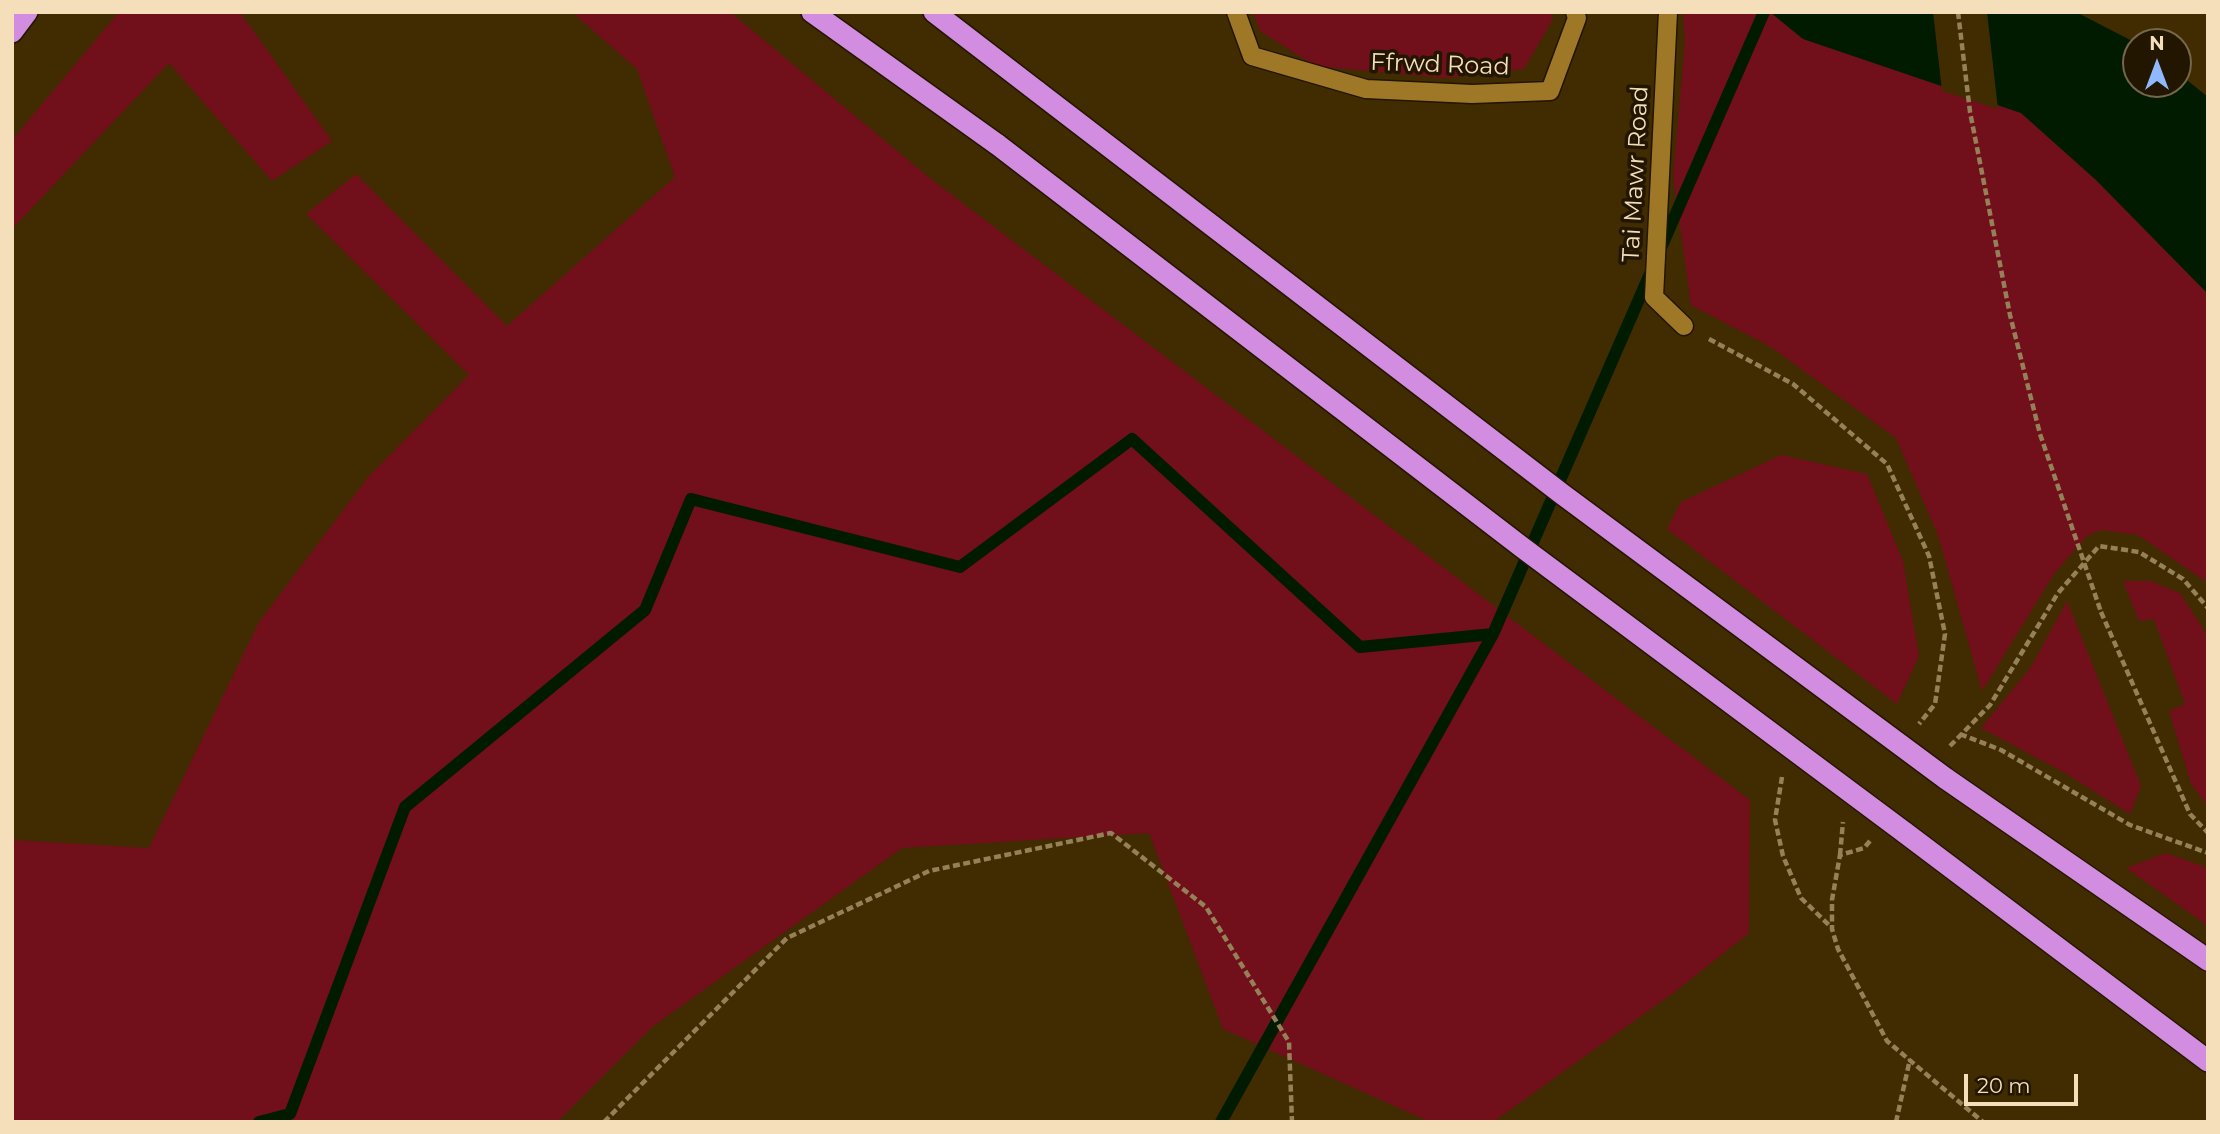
<!DOCTYPE html>
<html>
<head>
<meta charset="utf-8">
<style>
	body { margin:0 }
	#map { position:relative; width:2220px; height:1134px; overflow:hidden; background:#402c00; font-family:Montserrat,sans-serif }
	canvas { display:block }
	.frame { position:absolute; inset:0; border:14px solid #f4dfba; pointer-events:none }
	.north { position:absolute; left:2122px; top:28px; width:70px; height:70px; box-sizing:border-box; background:#221600; border:2px solid #76664a; border-radius:50%; rotate:0deg; font-size:19px; font-weight:700; line-height:28px; text-align:center; color:#f4dfba }
	.north::after { content:''; display:block; margin:auto; width:24px; height:32px; background:#90b8fd; clip-path:polygon(50% 0,100% 100%,50% 72%,0 100%) }
	.scale { position:absolute; left:1964px; top:1074px; width:114px; height:32px; box-sizing:border-box; border:4px solid #f4dfba; border-top:0; padding-left:9px; font-size:21px; line-height:24px; white-space:nowrap; color:#f4dfba; -webkit-text-stroke:5px #221600; paint-order:stroke }
</style>
</head>
<body>
<div id="map">
<canvas width="2220" height="1134"></canvas>
<div class="frame"></div>
<div class="north">N</div>
<div class="scale">20 m</div>
</div>
<script>
const ctx = document.querySelector('canvas').getContext('2d');
ctx.lineJoin = 'round';
function paint(path, color) { ctx.fillStyle = color; ctx.fill(path, 'evenodd'); }
const poly = rows => new Path2D(rows.map(r => 'M' + r).join(''));
function trace(path, color, width, dash) { ctx.strokeStyle = color; ctx.lineWidth = width; ctx.lineCap = dash ? 'butt' : 'round'; ctx.setLineDash(dash || []); ctx.stroke(path); }
function write(font, color, halo, rows, align = 'center') {
  ctx.font = font + ' Montserrat,sans-serif'; ctx.lineWidth = 7; ctx.setLineDash([]); ctx.textBaseline = 'middle'; ctx.strokeStyle = halo; ctx.fillStyle = color; for (const [text, x, y, turn = 0] of rows) {
    ctx.save(); ctx.translate(x, y); ctx.rotate((+turn || 0) * Math.PI / 180); ctx.textAlign = isNaN(turn) ? turn : align; if (halo) ctx.strokeText(text, 0, 0); ctx.fillText(text, 0, 0); ctx.restore();
  }
}
const green = poly([
	[119,12,240,12,332,141,272,181,169,63,12,229,12,140],
	[572,12,730,12,931,179,1750,800,1749,933,1676,991,1493,1122,1430,1122,1223,1029,1149,833,902,848,652,1027,557,1122,12,1122,12,840,149,848,259,622,369,476,469,375,306,214,356,174,507,326,675,177,637,69],
	[1253,12,1551,12,1553,19,1524,69,1445,78,1315,66,1260,31],
	[1683,12,1770,12,1803,39,2021,113,2096,180,2208,294,2208,583,2138,535,2102,530,2087,536,2054,574,1982,691,1938,535,1896,438,1771,347,1691,305,1673,176,1685,42],
	[1781,455,1867,474,1903,561,1919,656,1897,704,1667,529,1681,502],
	[2123,581,2150,581,2180,593,2208,636,2208,807,2191,784,2169,711,2185,704,2154,619,2139,621],
	[2067,601,2141,786,2130,814,2065,773,1981,728,2031,667],
	[2166,853,2208,868,2208,926,2126,868]
]);
const water = poly([
	[1770,12,2076,12,2136,43,2136,84,2178,84,2178,73,2208,97,2208,294,2096,180,2021,113,1803,39]
]);
const pier = poly([
	[1933,12,1987,12,1998,109,1942,91]
]);
const stream = poly([
	[1660,250,1764,12],
	[259,1122,290,1114,405,807,645,610,691,499,960,567,1132,439,1360,647,1493,634],
	[1221,1122,1493,634,1653,267]
]);
const path = poly([
	[1709,339,1793,384,1887,464,1929,556,1945,634,1935,704,1919,724],
	[2101,612,2190,814,2208,833],
	[1960,734,2001,750,2130,825,2208,853],
	[1950,746,1990,705,2058,593,2099,546,2139,552,2183,579,2208,608],
	[1782,777,1775,820,1783,856,1801,898,1832,928],
	[1870,841,1864,848,1840,855,1832,900,1832,929,1838,949,1887,1041,1983,1122],
	[1840,855,1843,822],
	[604,1122,787,938,929,871,1111,833,1206,907,1289,1042,1292,1122],
	[1896,1122,1910,1059]
]);
const minor = poly([
	[1236,12,1252,56,1366,89,1472,94,1550,91,1577,18,1575,12],
	[1668,12,1654,297,1684,326]
]);
const highway = poly([
	[812,12,998,145],
	[934,12,1038,92],
	[12,32,27,12],
	[1945,778,2208,960],
	[1904,832,2208,1061]
]);
const pathBridge = poly([
	[1958,12,1970,112,2010,315,2040,434,2101,612]
]);
const highwayBridge = poly([
	[1038,92,1562,494,1945,778],
	[998,145,1523,548,1904,832]
]);
const streetNames = [
	["Ffrwd Road",1440,65,2],
	["Tai Mawr Road",1636,174,-87]
];
paint(green, '#710f1b');
paint(water, '#011b00');
paint(pier, '#402c00');
trace(stream, '#011b00', 12);
trace(minor, '#221600', 21);
trace(highway, '#221600', 24);
trace(path, '#958158', 4.5, [7, 3.5]);
trace(minor, '#9f7827', 18);
trace(highway, '#d38de0', 21);
trace(highwayBridge, '#221600', 24, []);
trace(pathBridge, '#958158', 4.5, [7, 3.5]);
trace(highwayBridge, '#d38de0', 21);
write('24px', '#f4dfba', '#221600', streetNames);
</script>
</body>
</html>
